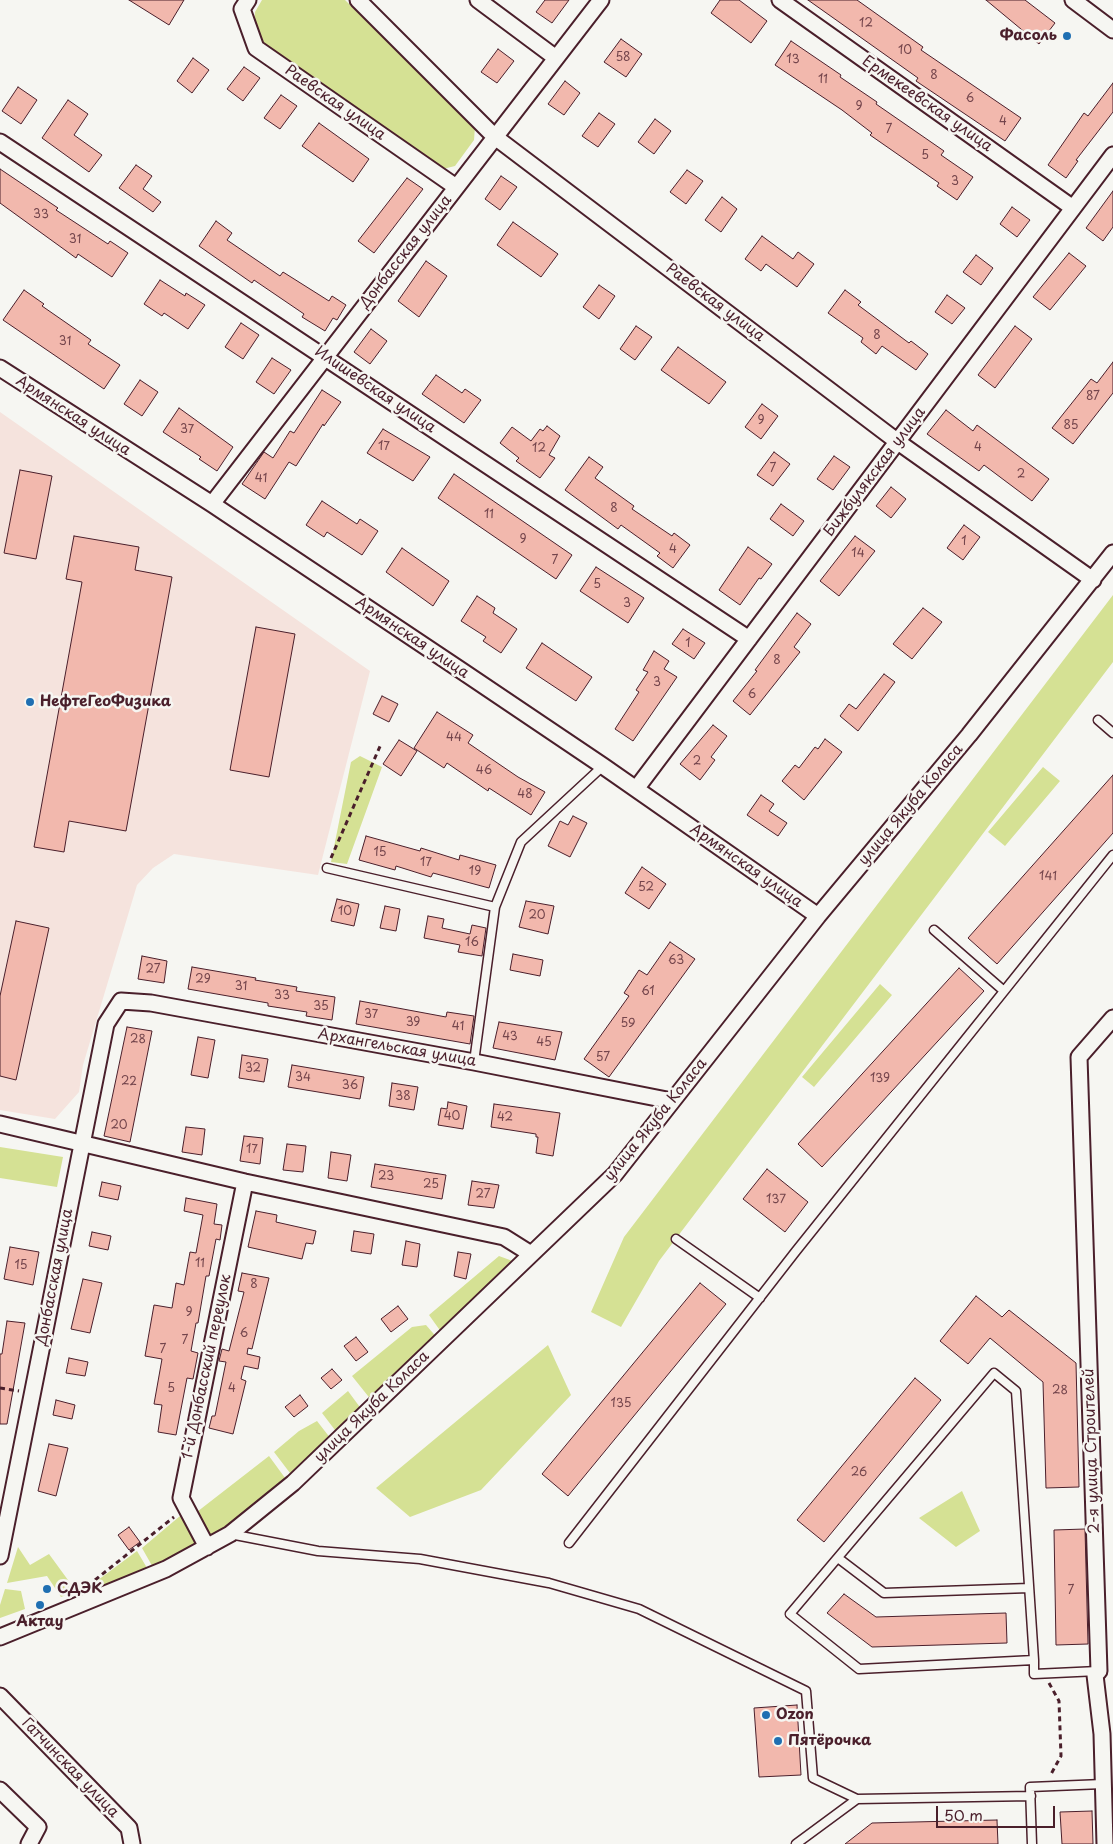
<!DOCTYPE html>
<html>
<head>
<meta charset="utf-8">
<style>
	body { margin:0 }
	#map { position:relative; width:1113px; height:1844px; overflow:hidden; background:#f6f6f2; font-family:"Playpen Sans",sans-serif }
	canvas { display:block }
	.scale { position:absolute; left:936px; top:1806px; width:119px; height:22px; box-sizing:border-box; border:2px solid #4a1f2b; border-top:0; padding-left:6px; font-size:15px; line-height:18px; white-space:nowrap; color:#4a1f2b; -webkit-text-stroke:4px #f6f6f2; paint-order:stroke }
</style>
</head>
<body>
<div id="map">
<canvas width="1113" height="1844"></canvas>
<div class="scale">50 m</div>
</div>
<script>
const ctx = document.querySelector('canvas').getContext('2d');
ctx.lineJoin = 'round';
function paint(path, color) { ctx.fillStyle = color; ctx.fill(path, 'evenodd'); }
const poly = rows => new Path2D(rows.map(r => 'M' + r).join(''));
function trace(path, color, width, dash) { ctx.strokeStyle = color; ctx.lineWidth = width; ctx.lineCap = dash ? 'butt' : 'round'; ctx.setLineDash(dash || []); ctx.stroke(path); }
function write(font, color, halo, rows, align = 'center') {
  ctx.font = font + ' "Playpen Sans",sans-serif'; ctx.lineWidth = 5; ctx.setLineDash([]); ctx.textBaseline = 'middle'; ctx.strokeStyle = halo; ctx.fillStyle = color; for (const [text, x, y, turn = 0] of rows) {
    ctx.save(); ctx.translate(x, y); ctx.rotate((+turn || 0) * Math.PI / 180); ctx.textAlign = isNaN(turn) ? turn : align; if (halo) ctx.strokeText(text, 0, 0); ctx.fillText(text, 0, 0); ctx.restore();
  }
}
const built = poly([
	[0,412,370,671,318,875,174,854,153,868,137,885,83,1065,79,1092,55,1119,0,1110]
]);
const green = poly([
	[262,0,345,0,475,127,474,140,455,166,443,169,262,42,254,26,255,12],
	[1113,595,1113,662,659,1261,621,1327,591,1312,624,1237],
	[360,756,382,767,347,864,331,862,351,762],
	[1043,767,1060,781,1005,846,988,832],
	[880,984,892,995,814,1087,802,1077],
	[0,1147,63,1157,57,1187,0,1178],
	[499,1256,518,1263,444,1336,429,1315],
	[426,1325,439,1340,372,1401,352,1376,412,1327],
	[548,1345,571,1395,481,1490,410,1517,376,1488],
	[348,1391,362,1410,338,1434,322,1413],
	[317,1421,331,1439,293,1477,274,1452,299,1431],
	[269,1456,288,1482,209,1543,193,1515],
	[962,1491,980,1531,956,1547,919,1518],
	[186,1511,205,1544,155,1571,142,1548],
	[18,1547,30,1565,49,1554,76,1591,61,1597,47,1576,7,1583],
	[137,1551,150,1573,53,1608,78,1595],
	[5,1589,21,1591,25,1609,0,1618,0,1605]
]);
const building = poly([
	[129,0,184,0,169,25,129,0],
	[545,0,569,0,552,23,536,12,545,0],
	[720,0,739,0,767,21,751,43,711,13,720,0],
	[808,0,857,0,923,47,921,50,1021,118,1005,141,916,81,918,78,808,0],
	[986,0,1025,0,1055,23,1039,44,986,0],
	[621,39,642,54,626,77,604,62,621,39],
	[791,41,841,75,840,77,877,102,876,104,944,151,941,155,973,177,957,200,937,186,939,183,870,135,872,133,842,110,775,65,791,41],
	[498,49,514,61,497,83,481,72,498,49],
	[193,58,209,70,192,93,177,81,193,58],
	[244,67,260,78,243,101,227,89,244,67],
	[565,81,580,93,564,115,548,104,565,81],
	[1113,83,1113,112,1076,160,1078,161,1066,178,1048,165,1084,113,1088,116,1113,83],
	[18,87,37,100,21,124,2,111,18,87],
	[281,95,297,106,280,129,264,118,281,95],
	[68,100,88,114,74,135,102,155,89,172,42,138,68,100],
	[599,113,615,124,598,147,582,136,599,113],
	[655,119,671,131,654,154,638,142,655,119],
	[319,123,369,159,353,182,302,146,319,123],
	[136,165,152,176,143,189,161,202,153,212,119,188,136,165],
	[0,169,58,208,56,210,108,244,110,241,128,253,112,277,78,254,76,258,0,203,0,169],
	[687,170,703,181,686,204,670,192,687,170],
	[501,176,517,187,500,210,485,199,501,176],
	[407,178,423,189,374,253,358,241,407,178],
	[1113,191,1113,227,1103,241,1086,228,1113,191],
	[722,197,737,209,721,232,705,220,722,197],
	[1012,207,1030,220,1017,237,1000,224,1012,207],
	[216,221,232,233,227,240,280,276,283,272,329,301,332,296,346,305,337,320,333,318,325,331,302,317,304,314,254,280,252,283,199,246,216,221],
	[513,222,558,254,541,277,497,245,513,222],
	[762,236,793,259,798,252,814,264,797,287,766,264,761,271,745,259,762,236],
	[1069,253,1086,266,1050,310,1033,297,1069,253],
	[976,255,993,268,981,285,963,272,976,255],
	[426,261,447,276,419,317,398,301,426,261],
	[160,280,185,296,186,293,205,305,188,329,164,313,162,316,144,304,160,280],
	[599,285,615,296,599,319,583,307,599,285],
	[24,290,44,304,42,306,91,340,88,344,120,365,104,389,3,320,24,290],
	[845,290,861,302,858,305,909,343,911,341,928,354,916,370,882,346,876,354,861,342,863,338,828,313,845,290],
	[947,295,965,308,952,324,935,312,947,295],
	[241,323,259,335,243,359,225,347,241,323],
	[636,326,652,337,635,360,620,349,636,326],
	[1015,326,1032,339,995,388,978,375,1015,326],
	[371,329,387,341,370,364,354,352,371,329],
	[678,347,726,382,709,404,661,370,678,347],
	[272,358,291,370,274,394,256,382,272,358],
	[1113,362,1113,393,1073,444,1052,428,1091,379,1097,383,1113,362],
	[436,375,462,393,465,389,481,400,464,423,422,394,436,375],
	[140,380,158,392,142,416,124,404,140,380],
	[322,390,341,402,324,426,323,424,296,466,289,462,265,499,242,484,264,452,273,458,290,431,294,433,322,390],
	[762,404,778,416,761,439,745,427,762,404],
	[179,408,233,447,217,471,199,459,201,457,163,432,179,408],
	[946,410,973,431,977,425,1049,479,1032,501,984,465,979,471,927,434,946,410],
	[547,426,560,436,549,455,555,458,540,478,516,461,519,458,500,443,512,427,531,441,540,429,543,431,547,426],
	[383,429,430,457,413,481,367,453,383,429],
	[774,452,790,464,773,486,757,475,774,452],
	[834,456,850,467,833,490,817,479,834,456],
	[589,457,603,467,595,478,634,506,632,509,672,536,674,533,690,545,673,568,657,556,660,553,621,525,618,529,565,490,589,457],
	[20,470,52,476,36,559,4,553,20,470],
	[454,474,572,555,556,579,438,498,454,474],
	[891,487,906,499,891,518,876,506,891,487],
	[322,501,357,524,360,519,378,531,362,555,327,532,324,537,306,525,322,501],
	[781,504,804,521,793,536,770,519,781,504],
	[964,525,980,537,963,560,947,548,964,525],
	[74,536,139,547,135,570,172,577,126,831,69,821,64,852,34,847,82,582,66,579,74,536],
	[855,536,875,551,839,596,820,581,855,536],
	[748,547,772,564,761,579,759,578,740,605,719,590,748,547],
	[402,548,449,581,433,606,386,572,402,548],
	[596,567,644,598,628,623,580,591,596,567],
	[477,596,495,608,493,613,517,629,501,653,483,641,486,637,461,621,477,596],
	[923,608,942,622,912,659,893,644,923,608],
	[797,613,811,624,794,647,800,652,750,715,733,701,757,671,755,670,797,613],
	[256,627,295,634,269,777,230,770,256,627],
	[683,629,705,643,694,659,672,644,683,629],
	[542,643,592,677,576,701,526,668,542,643],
	[654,651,669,661,664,669,677,677,633,741,615,729,639,692,636,690,648,672,643,670,654,651],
	[884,674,895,682,858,731,840,716,849,704,856,709,884,674],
	[382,696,398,704,389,722,373,714,382,696],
	[437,712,473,735,468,743,518,777,545,792,531,815,489,788,488,791,447,763,444,768,414,748,437,712],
	[713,725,727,736,711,757,715,760,700,780,680,764,713,725],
	[825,739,842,752,804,800,782,781,795,765,799,768,815,747,818,749,825,739],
	[399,740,417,751,401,776,383,764,399,740],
	[1113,775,1113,833,997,964,968,938,1113,775],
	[761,795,774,804,769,811,787,823,778,836,747,815,761,795],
	[573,816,587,823,570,857,548,846,560,821,568,825,573,816],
	[366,836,420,851,421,848,459,860,460,855,496,865,489,888,433,873,431,877,396,866,395,870,359,860,366,836],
	[642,867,666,884,649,909,625,893,642,867],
	[337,899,359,904,354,926,331,921,337,899],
	[526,901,554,906,548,934,519,927,526,901],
	[385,906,400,909,396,931,380,928,385,906],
	[428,916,444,919,442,928,470,934,472,925,486,928,482,956,458,952,460,945,424,938,428,916],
	[16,921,49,928,16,1080,0,1076,0,996,16,921],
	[670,942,695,959,609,1077,584,1059,629,996,624,993,639,970,647,975,670,942],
	[513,954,543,960,540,976,510,970,513,954],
	[142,956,167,961,164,983,138,979,142,956],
	[192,967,256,978,255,980,297,987,296,991,335,997,332,1020,306,1016,307,1012,268,1006,268,1003,188,989,192,967],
	[959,968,984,991,822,1167,798,1144,959,968],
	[360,1001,446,1017,447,1012,474,1016,470,1044,356,1024,360,1001],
	[499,1022,562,1032,555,1060,493,1048,499,1022],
	[127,1027,152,1031,130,1142,104,1136,127,1027],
	[198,1037,215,1040,208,1078,191,1075,198,1037],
	[242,1055,268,1059,264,1082,239,1078,242,1055],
	[292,1065,364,1077,360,1099,288,1087,292,1065],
	[392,1083,418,1087,414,1110,389,1106,392,1083],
	[448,1102,467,1106,463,1129,438,1125,441,1108,447,1109,448,1102],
	[494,1104,560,1113,553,1156,536,1153,538,1137,536,1137,536,1134,491,1127,494,1104],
	[186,1127,205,1129,202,1155,182,1152,186,1127],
	[244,1136,263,1138,260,1164,240,1161,244,1136],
	[287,1144,306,1146,303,1172,283,1170,287,1144],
	[331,1152,351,1155,347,1181,328,1178,331,1152],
	[375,1164,446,1175,442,1199,371,1187,375,1164],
	[767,1169,808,1202,785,1232,743,1199,767,1169],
	[472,1181,499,1185,494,1208,468,1205,472,1181],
	[102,1182,121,1186,118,1200,99,1196,102,1182],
	[186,1198,217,1204,214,1224,222,1225,220,1240,216,1239,209,1276,206,1276,198,1323,196,1323,191,1351,198,1353,193,1379,187,1378,176,1435,158,1432,162,1405,154,1404,162,1359,145,1356,154,1305,172,1308,176,1283,184,1285,190,1252,196,1253,203,1215,184,1211,186,1198],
	[256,1211,277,1215,276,1222,316,1231,313,1244,306,1243,302,1259,248,1247,256,1211],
	[354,1231,374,1234,371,1254,351,1251,354,1231],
	[92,1232,111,1236,108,1250,89,1246,92,1232],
	[406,1241,420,1244,417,1267,402,1265,406,1241],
	[10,1247,39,1252,33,1285,4,1279,10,1247],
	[458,1252,471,1254,466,1279,454,1276,458,1252],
	[242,1273,269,1278,252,1349,248,1348,247,1354,260,1357,258,1369,244,1366,241,1379,246,1381,233,1434,209,1428,212,1416,215,1416,226,1362,219,1361,222,1349,229,1351,244,1292,238,1291,242,1273],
	[83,1279,102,1283,90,1333,71,1329,83,1279],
	[700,1283,726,1304,568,1496,542,1474,700,1283],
	[976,1296,1002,1317,1009,1310,1076,1363,1079,1487,1046,1488,1043,1382,990,1338,968,1364,940,1341,976,1296],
	[398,1306,408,1319,391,1332,381,1319,398,1306],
	[7,1321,25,1323,7,1424,0,1424,0,1354,2,1354,7,1321],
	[356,1337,368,1352,356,1361,344,1346,356,1337],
	[69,1358,88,1362,85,1376,66,1373,69,1358],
	[332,1369,342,1380,331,1389,321,1378,332,1369],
	[915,1378,941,1400,824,1542,797,1520,915,1378],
	[300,1395,308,1406,294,1417,285,1407,300,1395],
	[56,1400,75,1405,72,1419,53,1415,56,1400],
	[49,1444,68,1448,56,1496,38,1491,49,1444],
	[129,1527,140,1542,129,1550,118,1535,129,1527],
	[1085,1529,1088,1644,1056,1645,1054,1530,1085,1529],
	[844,1594,876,1617,1006,1613,1007,1643,872,1647,827,1613,844,1594],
	[797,1705,801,1775,759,1777,754,1708,797,1705],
	[1092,1811,1093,1844,1062,1844,1060,1812,1092,1811],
	[997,1820,998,1844,845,1844,872,1823,997,1820]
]);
const path = poly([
	[331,858,381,744],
	[0,1388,19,1391],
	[95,1580,174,1517],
	[1049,1683,1059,1701,1061,1756,1050,1776]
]);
const lane = poly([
	[1098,720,1113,733],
	[327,868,495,907,521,842,603,766],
	[934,930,1004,991],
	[474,1062,495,907],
	[676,1239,760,1298],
	[230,1534,318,1551,420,1559,549,1583,639,1609,806,1691,813,1778,857,1799],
	[569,1543,796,1251,1113,855],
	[838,1558,884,1593,1029,1588],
	[1034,1660,859,1669,790,1614,994,1373,1016,1391,1034,1660,1034,1674,1098,1671],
	[796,1844,857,1799,1031,1796],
	[1032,1844,1030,1787,1103,1784]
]);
const street = poly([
	[248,0,242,9,256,48,456,187],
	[358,0,495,137,898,442,1093,580],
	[478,0,556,58],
	[780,0,1073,208],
	[1073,0,1113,30],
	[0,142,749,639],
	[0,368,212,504,462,671,603,766,818,916],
	[212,504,601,0],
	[636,789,1113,155],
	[0,1124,245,1182,504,1237,531,1254],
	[207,1547,181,1498,245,1182],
	[0,1556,106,1024,121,1001,151,1003,474,1062,672,1101],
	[0,1637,166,1569,230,1534,293,1483,615,1174,818,916,969,735,1113,553],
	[0,1696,129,1828,132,1844],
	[0,1790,38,1827,29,1844],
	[1105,1844,1102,1734,1095,1675,1099,1671,1079,1057,1113,1018]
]);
const markers = [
	[1067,36,5,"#1f6fb2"],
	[30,702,5,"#1f6fb2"],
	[47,1589,5,"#1f6fb2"],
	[40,1605,5,"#1f6fb2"],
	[766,1715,5,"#1f6fb2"],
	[778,1741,5,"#1f6fb2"]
];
const numberNames = [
	["12",866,24],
	["10",905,51],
	["58",623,58],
	["13",793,60],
	["8",934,76],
	["11",823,80],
	["6",970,99],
	["9",859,107],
	["4",1003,122],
	["7",889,130],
	["5",925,156],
	["3",955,182],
	["33",41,215],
	["31",75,240],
	["8",877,336],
	["31",65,342],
	["87",1093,397],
	["9",761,421],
	["85",1071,426],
	["37",187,430],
	["17",384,447],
	["4",978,448],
	["12",539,449],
	["7",773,469],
	["2",1021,475],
	["41",261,479],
	["8",614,509],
	["11",489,515],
	["9",523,540],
	["1",964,542],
	["4",673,550],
	["14",858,554],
	["7",555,561],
	["5",597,585],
	["3",627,604],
	["1",688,644],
	["8",777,661],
	["3",657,683],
	["6",752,695],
	["44",454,738],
	["2",697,762],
	["46",484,771],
	["48",525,795],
	["15",380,853],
	["17",426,863],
	["19",475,872],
	["141",1048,877],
	["52",646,888],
	["10",345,912],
	["20",537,916],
	["16",472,943],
	["63",676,961],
	["27",153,970],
	["29",203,980],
	["31",241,987],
	["61",648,992],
	["33",282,996],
	["35",321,1007],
	["37",371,1015],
	["39",413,1023],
	["59",628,1024],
	["41",458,1027],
	["43",510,1037],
	["28",138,1040],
	["45",544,1043],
	["57",603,1058],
	["32",253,1069],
	["34",303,1078],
	["139",880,1079],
	["22",129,1082],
	["36",350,1086],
	["38",403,1097],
	["40",452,1117],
	["42",505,1118],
	["20",119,1126],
	["17",252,1150],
	["23",386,1177],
	["25",431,1185],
	["27",483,1195],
	["137",776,1200],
	["11",200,1264],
	["15",21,1266],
	["8",254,1285],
	["9",189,1313],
	["6",244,1334],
	["7",185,1341],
	["7",163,1350],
	["5",171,1389],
	["4",232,1389],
	["28",1060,1391],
	["135",621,1404],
	["26",859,1473],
	["7",1071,1591]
];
const poiNames = [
	["Фасоль",1057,36,"right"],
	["НефтеГеоФизика",40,702],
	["СДЭК",57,1589],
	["Актау",40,1622,"center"],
	["Ozon",776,1715],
	["Пятёрочка",788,1741]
];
const streetNames = [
	["Раевская улица",335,103,35],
	["Ермекеевская улица",927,104,35],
	["Донбасская улица",406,252,-52],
	["Раевская улица",715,303,37],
	["Илишевская улица",375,390,34],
	["Армянская улица",73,416,33],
	["Бижбулякская улица",875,472,-53],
	["Армянская улица",412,638,34],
	["улица Якуба Коласа",911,805,-50],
	["Армянская улица",746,866,35],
	["Архангельская улица",397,1048,10],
	["улица Якуба Коласа",656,1120,-51],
	["Донбасская улица",55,1277,-79],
	["1-й Донбасский переулок",207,1367,-78],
	["улица Якуба Коласа",372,1407,-44],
	["2-я улица Строителей",1092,1451,-92],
	["Гатчинская улица",70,1768,46]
];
paint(built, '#f5e3dd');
paint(green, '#d5e194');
paint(building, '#f2b8ad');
trace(building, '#4a1f2b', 1);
trace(lane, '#4a1f2b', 11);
trace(street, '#4a1f2b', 19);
trace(path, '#4a1f2b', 3, [5, 4]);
trace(lane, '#f6f6f2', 8);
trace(street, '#f6f6f2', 15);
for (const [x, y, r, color] of markers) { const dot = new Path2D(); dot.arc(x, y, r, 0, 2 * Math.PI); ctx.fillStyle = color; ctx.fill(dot); trace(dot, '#f6f6f2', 2); }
write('12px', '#74454c', null, numberNames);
write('bold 15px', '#4a1f2b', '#f6f6f2', poiNames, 'left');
write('15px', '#4a1f2b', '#f6f6f2', streetNames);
</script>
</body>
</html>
